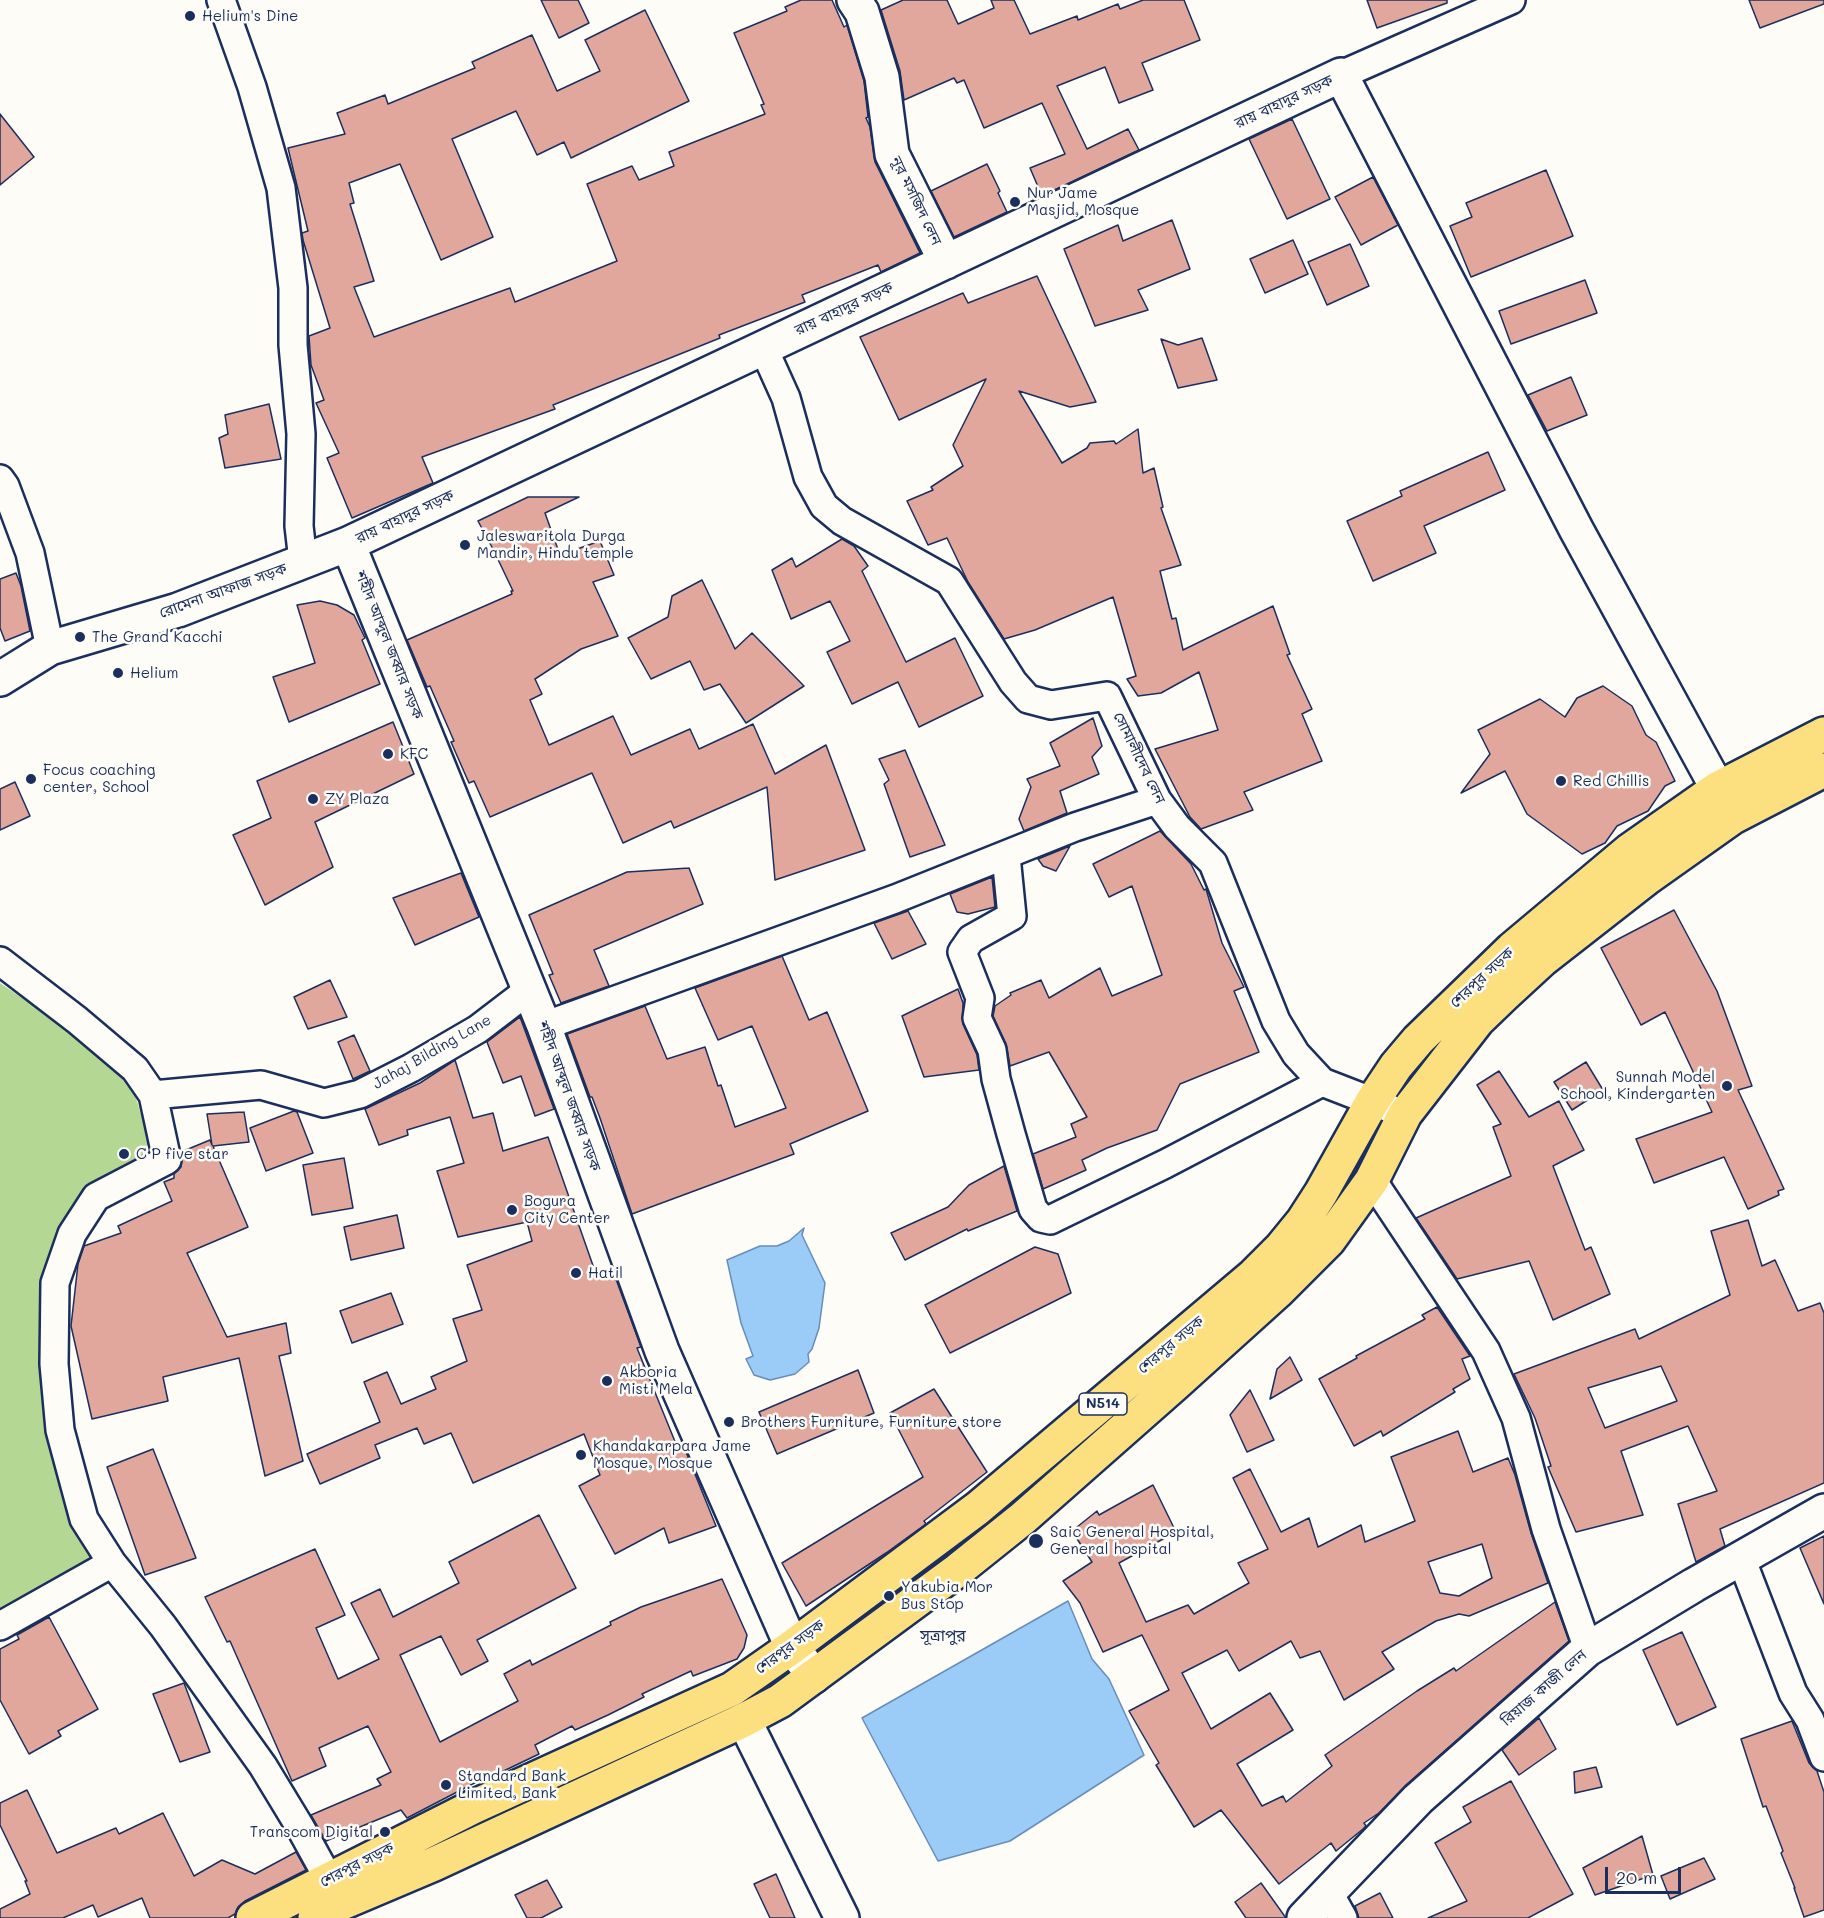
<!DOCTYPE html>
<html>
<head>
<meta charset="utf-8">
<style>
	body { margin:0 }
	#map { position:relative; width:1824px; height:1918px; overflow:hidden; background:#fdfcf7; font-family:Mali,sans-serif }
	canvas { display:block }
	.scale { position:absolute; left:1605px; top:1867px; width:76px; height:27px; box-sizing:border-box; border:3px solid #1b2f5e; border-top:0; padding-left:8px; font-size:18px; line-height:21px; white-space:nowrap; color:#1b2f5e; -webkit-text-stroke:4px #fdfcf7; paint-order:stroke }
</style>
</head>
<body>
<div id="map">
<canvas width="1824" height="1918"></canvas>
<div class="scale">20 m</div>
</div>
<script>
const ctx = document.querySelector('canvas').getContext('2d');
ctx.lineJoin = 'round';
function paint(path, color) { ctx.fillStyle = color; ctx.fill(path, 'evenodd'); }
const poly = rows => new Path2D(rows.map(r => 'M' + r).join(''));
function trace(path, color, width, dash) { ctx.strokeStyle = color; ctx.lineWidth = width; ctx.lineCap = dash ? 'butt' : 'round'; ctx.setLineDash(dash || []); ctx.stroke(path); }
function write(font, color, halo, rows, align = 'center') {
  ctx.font = font + ' Mali,"Noto Sans Bengali",sans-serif'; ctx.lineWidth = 5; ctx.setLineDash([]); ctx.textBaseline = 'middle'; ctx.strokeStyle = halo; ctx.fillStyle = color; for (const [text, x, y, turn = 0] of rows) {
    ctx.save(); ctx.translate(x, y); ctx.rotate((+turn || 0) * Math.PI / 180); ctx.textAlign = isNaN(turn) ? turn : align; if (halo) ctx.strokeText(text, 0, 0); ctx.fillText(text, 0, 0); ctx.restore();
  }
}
const green = poly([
	[0,983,72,1032,130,1078,152,1151,79,1197,57,1311,71,1446,108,1554,0,1617]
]);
const water = poly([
	[804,1228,802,1235,825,1283,819,1328,812,1349,808,1354,809,1362,795,1374,770,1380,754,1375,746,1359,753,1356,741,1323,727,1260,760,1246,777,1246,789,1241,804,1228],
	[1068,1601,1092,1659,1109,1679,1144,1755,1010,1841,938,1861,862,1718,1068,1601]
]);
const building = poly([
	[541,0,578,0,589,23,559,38,541,0],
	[801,0,832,0,844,27,847,25,864,81,868,117,866,118,870,127,875,162,920,253,881,272,878,265,802,295,805,302,719,335,720,338,553,405,555,409,422,457,433,483,352,518,327,458,339,453,316,403,324,400,311,365,309,336,330,328,303,240,302,233,308,231,288,148,345,134,337,113,385,95,388,104,475,68,472,62,532,35,557,91,600,71,585,40,645,10,689,101,571,158,564,142,537,155,516,111,452,139,493,237,441,260,400,164,349,183,354,203,350,204,374,281,354,287,374,337,510,288,515,302,617,261,587,184,632,166,639,180,674,166,669,152,765,114,761,105,764,104,734,33,787,11,785,7,801,0],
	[903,0,947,0,958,24,994,8,991,0,1014,0,1030,34,1077,16,1078,20,1118,4,1120,9,1143,0,1184,0,1200,40,1142,63,1153,90,1119,103,1105,67,1057,86,1087,149,1128,129,1139,150,1042,196,1030,168,1065,154,1042,103,984,128,964,80,957,83,954,78,904,100,900,71,881,10,903,0],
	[1367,0,1447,0,1447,3,1377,28,1367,0],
	[1749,0,1824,0,1824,4,1760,28,1749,0],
	[0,114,34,157,0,185,0,114],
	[1292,119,1330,199,1287,219,1249,139,1292,119],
	[987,164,1000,191,998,193,1007,212,954,237,931,191,987,164],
	[1546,170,1573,236,1471,277,1450,226,1472,217,1466,203,1546,170],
	[1373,177,1398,225,1361,245,1335,197,1373,177],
	[1172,220,1190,269,1138,290,1148,310,1095,326,1064,249,1118,225,1123,241,1172,220],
	[1293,240,1308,274,1265,293,1250,259,1293,240],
	[1350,244,1369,286,1327,305,1308,262,1350,244],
	[1037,276,1096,402,1070,407,1019,391,1062,463,1087,448,1090,443,1114,441,1116,444,1138,429,1143,473,1154,468,1163,507,1161,508,1181,565,1160,571,1172,619,1176,618,1183,650,1273,606,1290,654,1287,655,1312,709,1302,714,1322,761,1244,792,1253,810,1201,829,1190,817,1155,749,1218,730,1199,672,1161,693,1138,696,1127,679,1136,676,1113,597,1035,630,1004,639,968,582,947,538,928,545,907,501,933,490,931,487,963,466,953,445,986,379,899,420,860,337,963,293,968,303,1037,276],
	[1585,280,1597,313,1511,344,1499,311,1585,280],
	[1202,338,1217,380,1178,388,1161,339,1178,345,1202,338],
	[1571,377,1587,415,1547,431,1528,395,1571,377],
	[269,404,281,459,225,468,219,438,228,434,225,415,269,404],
	[1488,452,1505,490,1424,526,1436,553,1373,581,1347,521,1402,496,1400,491,1488,452],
	[528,497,579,497,545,513,560,555,600,541,614,575,593,582,618,636,581,649,535,679,542,694,530,700,549,745,613,716,631,755,690,729,699,749,753,724,775,774,826,745,865,850,775,880,767,787,674,828,671,821,623,843,592,773,490,817,474,781,469,783,451,742,454,741,430,686,427,687,407,640,512,594,511,591,513,591,494,551,478,521,528,497],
	[842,539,854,546,868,566,862,571,906,662,955,638,983,696,919,727,898,682,852,704,827,652,850,641,830,601,791,619,772,570,792,558,796,567,842,539],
	[16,573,21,586,30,631,5,641,0,628,0,579,16,573],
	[702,580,735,649,752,633,804,686,746,723,720,684,704,690,690,661,651,679,628,638,668,617,672,596,702,580],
	[320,601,337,605,354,615,365,638,362,640,380,684,289,722,273,677,315,663,297,605,320,601],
	[1603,686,1632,706,1646,735,1656,742,1675,781,1665,786,1648,811,1617,826,1605,843,1582,854,1527,814,1505,771,1461,793,1490,754,1478,730,1540,699,1565,717,1577,698,1603,686],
	[1093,718,1102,746,1092,757,1099,774,1060,791,1067,813,1024,831,1019,819,1031,787,1027,779,1060,766,1050,743,1093,718],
	[393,722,414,774,315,822,333,867,265,905,233,835,271,818,257,781,393,722],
	[905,750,945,845,910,857,884,784,889,780,879,759,905,750],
	[15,782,30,816,0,830,0,789,15,782],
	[1160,831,1191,864,1204,890,1206,889,1222,943,1244,987,1234,991,1259,1052,1180,1084,1157,1130,1107,1148,1082,1160,1086,1170,1043,1189,1033,1154,1076,1137,1071,1124,1087,1117,1049,1052,1010,1066,1006,1044,993,1016,995,1006,1011,995,1010,993,1041,980,1049,998,1100,968,1112,996,1162,975,1132,886,1109,897,1093,864,1160,831],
	[1070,846,1056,871,1043,866,1038,859,1070,846],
	[689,868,703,904,594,950,609,986,561,1003,549,975,553,974,529,915,627,872,689,868],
	[461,873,479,917,415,945,393,898,461,873],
	[992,877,995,907,968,914,957,912,950,894,992,877],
	[1674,910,1717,991,1752,1086,1738,1090,1784,1189,1778,1191,1779,1195,1748,1209,1724,1157,1654,1183,1636,1139,1712,1112,1665,1012,1641,1025,1601,948,1674,910],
	[908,911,926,944,892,959,874,923,908,911],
	[782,956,809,1020,827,1012,868,1111,790,1144,794,1154,632,1214,600,1118,592,1097,590,1097,567,1034,645,1006,667,1059,705,1047,718,1086,721,1085,735,1127,786,1108,752,1026,718,1040,695,988,782,956],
	[330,980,347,1017,308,1029,294,997,330,980],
	[958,989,963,1003,963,1024,977,1055,979,1070,924,1077,902,1016,958,989],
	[520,1017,554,1109,535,1116,521,1076,503,1083,487,1042,520,1017],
	[354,1035,370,1071,353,1079,338,1042,354,1035],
	[455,1060,473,1118,493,1113,503,1151,548,1137,597,1277,613,1271,641,1347,637,1348,676,1444,682,1442,716,1526,669,1543,664,1528,615,1554,579,1486,600,1475,584,1434,473,1483,451,1433,424,1444,417,1428,375,1445,380,1458,320,1484,307,1454,380,1422,364,1382,387,1372,401,1404,436,1389,431,1377,467,1361,453,1319,482,1310,467,1265,532,1241,527,1222,458,1237,437,1171,464,1163,450,1117,407,1130,408,1135,379,1145,365,1109,420,1083,455,1060],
	[1586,1062,1603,1090,1572,1110,1554,1082,1586,1062],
	[1499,1071,1529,1117,1559,1101,1584,1150,1553,1166,1585,1250,1591,1247,1610,1294,1553,1320,1529,1261,1457,1279,1416,1218,1511,1176,1493,1127,1501,1124,1477,1085,1499,1071],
	[294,1111,297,1112,313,1153,266,1171,250,1128,294,1111],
	[244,1112,249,1142,213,1146,248,1227,187,1253,227,1337,286,1323,291,1353,279,1356,303,1461,265,1476,239,1358,163,1377,168,1401,92,1419,71,1326,78,1264,84,1246,121,1233,118,1226,172,1201,164,1182,174,1178,174,1174,181,1167,181,1152,210,1140,212,1145,207,1114,244,1112],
	[344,1158,353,1208,312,1215,303,1165,344,1158],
	[1004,1166,1017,1211,968,1231,967,1229,905,1260,891,1233,948,1207,969,1185,1004,1166],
	[397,1215,404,1248,351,1260,344,1227,397,1215],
	[1748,1220,1762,1266,1775,1260,1798,1311,1820,1303,1824,1313,1824,1483,1720,1529,1725,1546,1696,1562,1678,1504,1717,1491,1688,1426,1621,1451,1643,1515,1576,1532,1548,1467,1551,1466,1535,1418,1514,1374,1635,1329,1639,1339,1730,1295,1711,1231,1748,1220],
	[1661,1366,1677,1401,1605,1428,1588,1388,1661,1366],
	[1035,1247,1058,1254,1071,1293,950,1353,925,1305,1035,1247],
	[391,1293,403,1324,352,1343,340,1311,391,1293],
	[1437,1307,1470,1356,1462,1359,1470,1379,1453,1389,1455,1392,1383,1436,1381,1431,1354,1446,1319,1379,1357,1358,1356,1356,1425,1319,1422,1315,1437,1307],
	[1290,1357,1302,1380,1270,1399,1277,1369,1290,1357],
	[858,1370,874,1413,777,1454,759,1412,858,1370],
	[934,1389,987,1472,924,1521,926,1524,886,1553,806,1606,782,1563,923,1477,890,1413,934,1389],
	[1250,1390,1274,1440,1247,1452,1230,1415,1250,1390],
	[1458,1431,1473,1472,1508,1458,1515,1475,1531,1533,1548,1583,1469,1616,1459,1614,1436,1621,1382,1652,1394,1669,1344,1700,1320,1651,1300,1658,1291,1641,1239,1671,1227,1650,1182,1673,1211,1729,1270,1693,1293,1730,1237,1764,1262,1806,1283,1796,1286,1802,1332,1766,1325,1755,1417,1691,1454,1668,1456,1671,1555,1602,1569,1641,1406,1785,1379,1813,1364,1823,1366,1826,1363,1829,1336,1851,1331,1843,1279,1884,1221,1810,1194,1827,1156,1765,1159,1763,1129,1711,1169,1690,1142,1635,1103,1652,1080,1603,1063,1581,1092,1562,1072,1531,1097,1511,1099,1515,1153,1485,1176,1532,1119,1563,1146,1622,1188,1605,1194,1614,1249,1583,1238,1563,1268,1549,1233,1478,1250,1469,1281,1532,1309,1518,1318,1547,1361,1525,1365,1542,1415,1521,1391,1457,1458,1431],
	[1482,1544,1492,1578,1459,1596,1440,1593,1428,1562,1482,1544],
	[153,1449,196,1558,145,1575,107,1467,153,1449],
	[539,1515,576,1588,477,1640,488,1661,461,1675,441,1636,400,1655,440,1742,518,1701,504,1674,530,1660,532,1665,611,1625,610,1622,641,1607,722,1579,747,1635,744,1648,737,1659,693,1676,691,1671,642,1694,644,1697,608,1715,575,1730,572,1726,535,1745,539,1754,487,1779,486,1777,407,1818,401,1810,326,1841,311,1815,381,1785,377,1779,391,1772,368,1726,319,1748,326,1766,292,1781,230,1641,227,1642,205,1597,315,1549,345,1615,316,1628,338,1679,379,1659,351,1603,380,1589,393,1617,459,1583,449,1562,539,1515],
	[1824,1536,1824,1604,1800,1548,1824,1536],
	[49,1617,98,1709,58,1731,61,1736,29,1754,0,1700,0,1649,19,1639,17,1635,49,1617],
	[1682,1632,1716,1707,1677,1725,1643,1650,1682,1632],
	[184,1683,210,1752,180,1762,153,1694,184,1683],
	[1539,1718,1556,1749,1519,1775,1502,1750,1539,1718],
	[1792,1721,1809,1763,1817,1771,1824,1792,1824,1910,1804,1917,1794,1888,1795,1888,1781,1853,1783,1851,1766,1806,1763,1807,1741,1739,1792,1721],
	[1596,1767,1602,1787,1575,1793,1574,1772,1596,1767],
	[1511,1781,1573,1894,1528,1918,1428,1918,1467,1901,1435,1843,1471,1822,1463,1807,1511,1781],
	[27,1790,57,1853,116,1828,119,1834,163,1813,194,1876,222,1860,255,1874,296,1852,306,1870,245,1901,238,1907,235,1914,228,1918,150,1918,142,1898,98,1917,93,1905,63,1918,0,1918,0,1909,30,1894,25,1881,27,1881,0,1825,0,1803,27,1790],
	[1642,1836,1653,1875,1595,1895,1583,1868,1642,1836],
	[1704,1858,1715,1879,1670,1899,1661,1876,1704,1858],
	[776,1874,795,1918,770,1918,754,1884,776,1874],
	[547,1880,562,1907,541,1918,527,1918,515,1895,547,1880],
	[1261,1883,1286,1918,1246,1918,1235,1902,1261,1883],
	[1380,1893,1393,1918,1359,1918,1355,1906,1380,1893]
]);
const street = poly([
	[221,0,252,87,281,188,293,288,293,345,301,434,299,526,303,561],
	[1341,75,1511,0],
	[763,347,786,398,808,477,824,506,842,521,949,581,1013,682,1028,699,1051,705,1107,696,1157,800,1177,827,1213,863,1276,1021,1296,1054,1322,1082,1389,1108],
	[0,479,5,486,30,553,50,648],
	[1006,856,1012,916,971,939,962,952,980,998,977,1018,992,1050,996,1079,1011,1134,1033,1209,1041,1218,1050,1220,1165,1164,1322,1082],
	[0,961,77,1020,135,1069,153,1095,167,1160,96,1197,72,1234,55,1283,54,1364,60,1430,84,1519,112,1563,163,1626,263,1766,300,1827,338,1896],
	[544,1026,895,899,1075,827,1157,800],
	[153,1095,261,1085,324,1103,360,1094,411,1068,478,1029,529,990],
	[1372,1180,1486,1351,1516,1418,1546,1529,1588,1649],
	[1741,1558,1793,1693,1810,1720,1824,1757],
	[0,1626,112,1563],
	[1329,1893,1343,1918]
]);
const secondary = poly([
	[854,0,862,12,882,77,892,154,946,262],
	[348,544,544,1026,662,1351,792,1647,814,1676],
	[0,679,50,648,178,610,348,544,1341,75,1576,529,1731,813],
	[744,1720,842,1918],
	[1304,1918,1418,1799,1588,1649,1694,1585,1824,1511]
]);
const highway = poly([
	[253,1918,473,1807,732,1689,792,1647,978,1508,1254,1275,1281,1248,1303,1221,1321,1193,1372,1102,1396,1066,1418,1040,1512,949,1630,850,1717,789,1824,734],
	[315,1918,342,1903,434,1864,744,1720,780,1701,958,1570,1023,1518,1175,1384,1277,1292,1329,1240,1372,1180,1405,1114,1478,1020,1504,995,1542,960,1647,878,1733,817,1824,770]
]);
const markers = [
	[190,16,6,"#1b2f5e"],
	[1015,202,6,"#1b2f5e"],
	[465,545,6,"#1b2f5e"],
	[80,637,6,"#1b2f5e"],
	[118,673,6,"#1b2f5e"],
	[388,754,6,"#1b2f5e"],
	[31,779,6,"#1b2f5e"],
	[1561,781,6,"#1b2f5e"],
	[313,799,6,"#1b2f5e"],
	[1727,1086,6,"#1b2f5e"],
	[124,1154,6,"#1b2f5e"],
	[512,1210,6,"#1b2f5e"],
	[576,1273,6,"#1b2f5e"],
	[607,1381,6,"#1b2f5e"],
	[729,1422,6,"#1b2f5e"],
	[581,1455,6,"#1b2f5e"],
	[1036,1541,8,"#1b2f5e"],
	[889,1596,6,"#1b2f5e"],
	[446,1785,6,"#1b2f5e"],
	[385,1832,6,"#1b2f5e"]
];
const shields = [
	[1103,1404,48]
];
const shieldNames = [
	["N514",1103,1404]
];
const poiNames = [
	["Helium's Dine",202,16],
	["Nur Jame",1027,193],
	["Masjid, Mosque",1027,210],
	["Jaleswaritola Durga",477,536],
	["Mandir, Hindu temple",477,553],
	["The Grand Kacchi",92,637],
	["Helium",130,673],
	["KFC",400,754],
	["Focus coaching",43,770],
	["center, School",43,787],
	["Red Chillis",1573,781],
	["ZY Plaza",325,799],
	["Sunnah Model",1715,1077,"right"],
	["School, Kindergarten",1715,1094,"right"],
	["C P five star",136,1154],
	["Bogura",524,1201],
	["City Center",524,1218],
	["Hatil",588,1273],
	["Akboria",619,1372],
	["Misti Mela",619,1389],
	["Brothers Furniture, Furniture store",741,1422],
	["Khandakarpara Jame",593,1446],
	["Mosque, Mosque",593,1463],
	["Saic General Hospital,",1050,1532],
	["General hospital",1050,1549],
	["Yakubia Mor",901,1587],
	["Bus Stop",901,1604],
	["Standard Bank",458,1776],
	["Limited, Bank",458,1793],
	["Transcom Digital",373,1832,"right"]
];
const streetNames = [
	["রায় বাহাদুর সড়ক",1284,102,-25],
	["নূর মসজিদ লেন",916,201,64],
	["রায় বাহাদুর সড়ক",844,309,-25],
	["রায় বাহাদুর সড়ক",405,517,-25],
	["রোমেনা আফাজ সড়ক",223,591,-20],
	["শহীদ আব্দুল জব্বার সড়ক",389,645,68],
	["সোমালীদেব লেন",1139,758,64],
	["শেরপুর সড়ক",1482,978,-43],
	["Jahaj Bilding Lane",432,1052,-30],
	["শহীদ আব্দুল জব্বার সড়ক",569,1096,70],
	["শেরপুর সড়ক",1171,1345,-40],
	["শেরপুর সড়ক",790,1647,-36],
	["রিয়াজ কাজী লেন",1544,1688,-41],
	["শেরপুর সড়ক",357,1865,-27]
];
const neighbourhoodNames = [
	["সূত্রাপুর",943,1636]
];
paint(green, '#b4d893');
paint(water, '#9bcbf7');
trace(water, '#688dba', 1.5);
paint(building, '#e1a79d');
trace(building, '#1b2f5e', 1.5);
trace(street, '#1b2f5e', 32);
trace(secondary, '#1b2f5e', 38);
trace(highway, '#1b2f5e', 38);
trace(street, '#fdfcf7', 27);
trace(secondary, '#fdfcf7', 33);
trace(highway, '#fce080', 33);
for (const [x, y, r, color] of markers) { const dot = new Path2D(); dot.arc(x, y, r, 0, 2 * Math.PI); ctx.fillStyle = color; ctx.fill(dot); trace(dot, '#fdfcf7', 2); }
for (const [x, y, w] of shields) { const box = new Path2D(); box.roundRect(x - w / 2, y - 11, w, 22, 4.5); ctx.fillStyle = '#fdfcf7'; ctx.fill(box); trace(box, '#1b2f5e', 1.5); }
write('bold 14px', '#1b2f5e', null, shieldNames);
write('15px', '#1b2f5e', '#fdfcf7', poiNames, 'left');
write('15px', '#1b2f5e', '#fdfcf7', streetNames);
write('16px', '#1b2f5e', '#fdfcf7', neighbourhoodNames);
</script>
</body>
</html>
